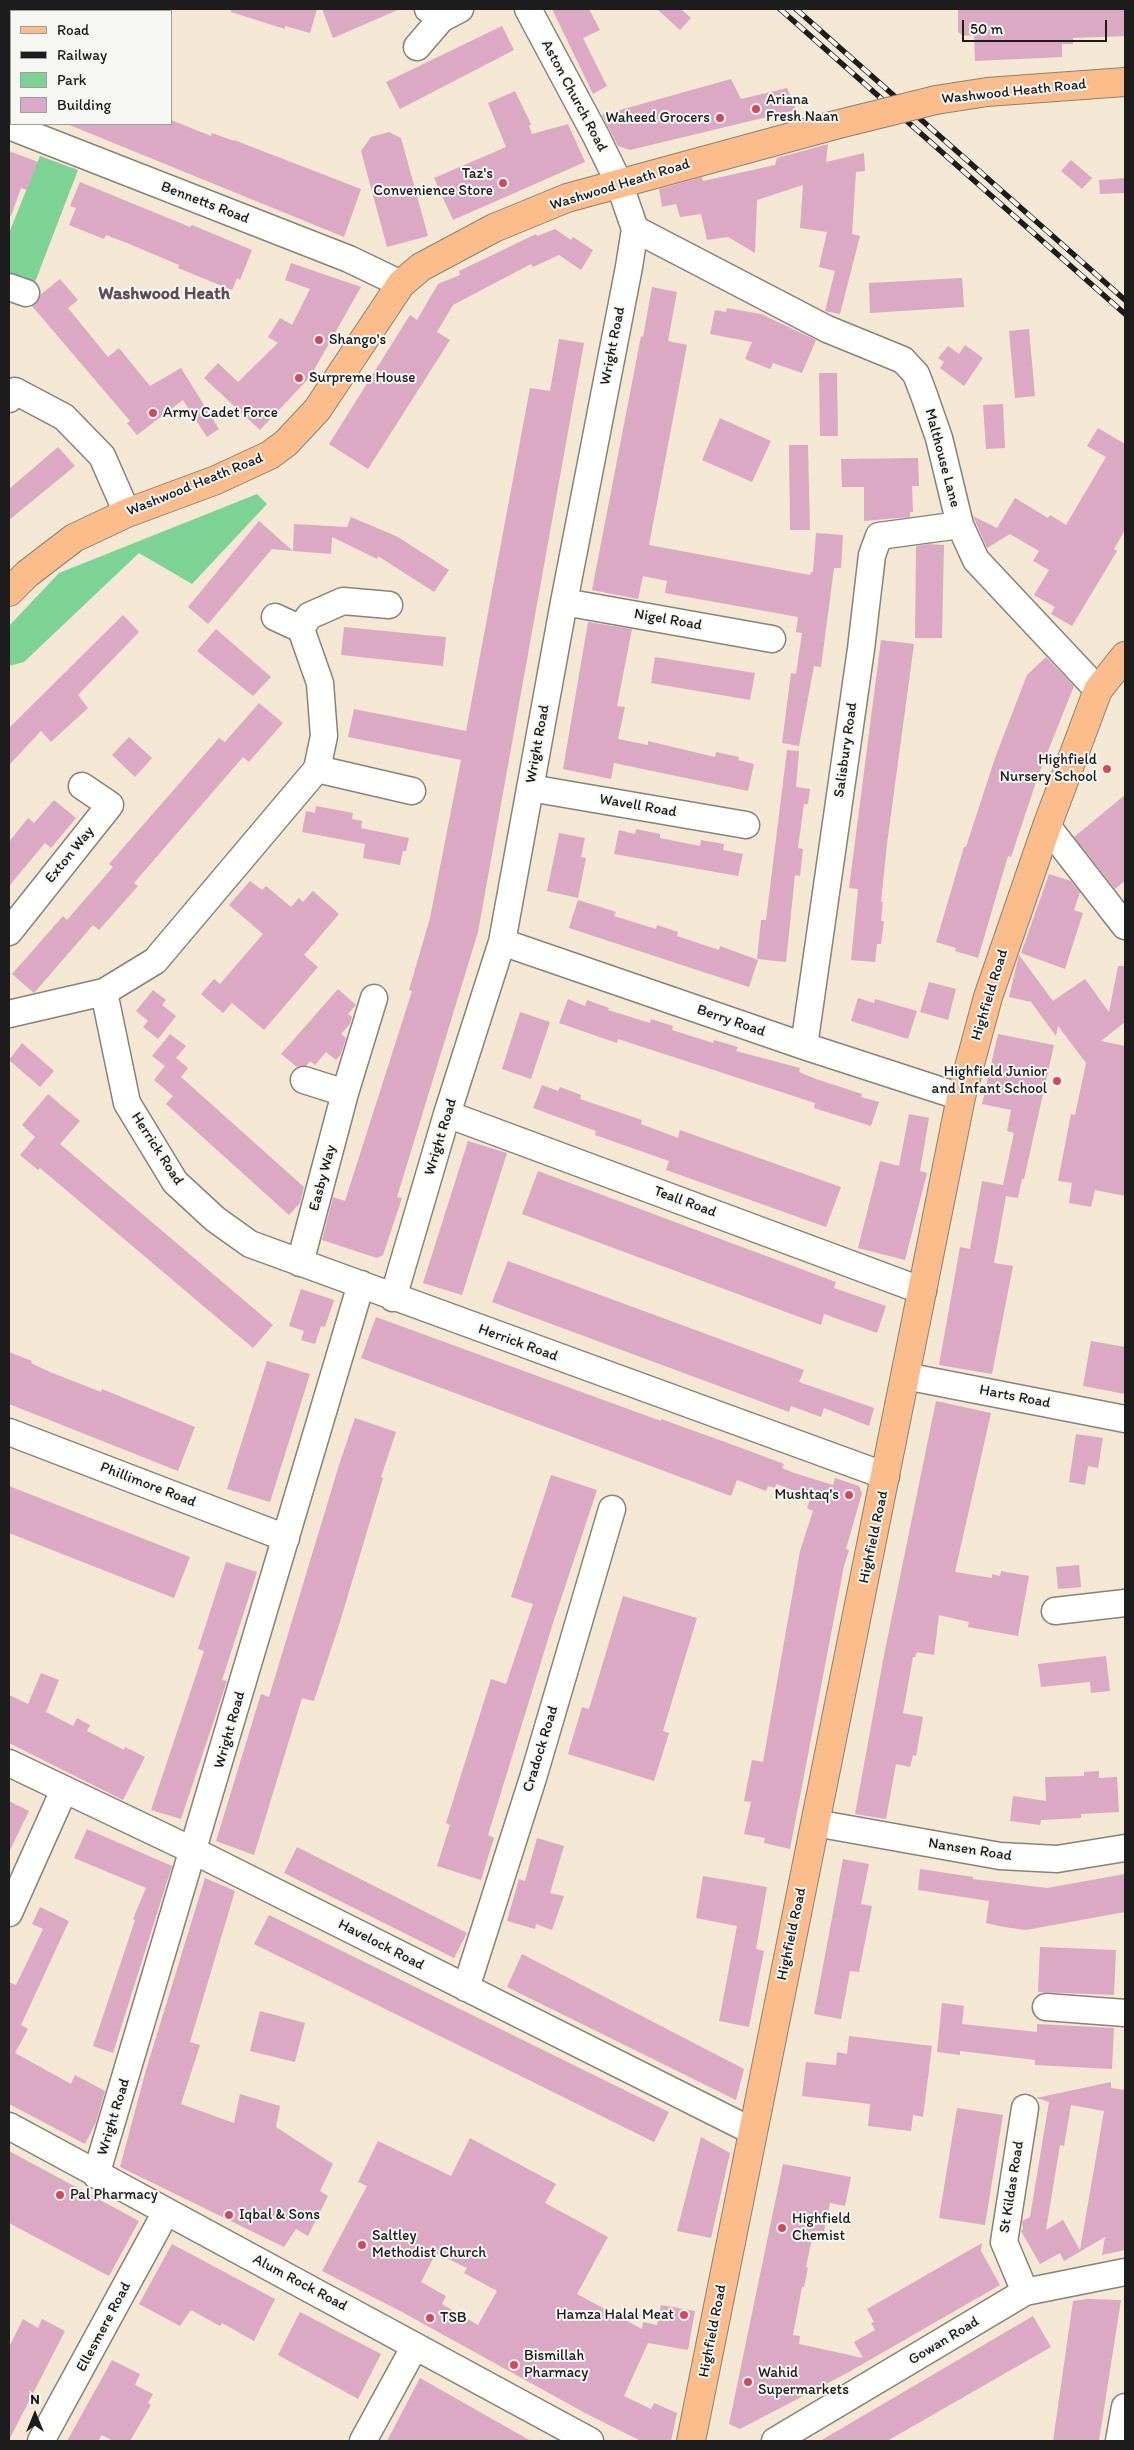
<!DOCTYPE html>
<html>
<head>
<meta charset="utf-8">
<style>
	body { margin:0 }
	#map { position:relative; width:1134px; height:2450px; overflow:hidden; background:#f4e7d4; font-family:Itim,sans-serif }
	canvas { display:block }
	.frame { position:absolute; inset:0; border:10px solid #1c1c1c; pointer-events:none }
	.legend { position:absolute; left:10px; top:10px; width:162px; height:115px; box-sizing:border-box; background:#f6f6f2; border:1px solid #9f9f9c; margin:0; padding:6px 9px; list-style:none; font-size:15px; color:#1c1c1c }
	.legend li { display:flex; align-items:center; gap:10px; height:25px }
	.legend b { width:25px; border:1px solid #9f9f9c }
	.north { position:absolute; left:10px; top:2390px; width:50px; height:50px; -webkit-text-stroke:4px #f6f6f2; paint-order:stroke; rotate:0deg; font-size:14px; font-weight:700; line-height:20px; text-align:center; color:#1c1c1c }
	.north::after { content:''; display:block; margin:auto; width:18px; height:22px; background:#1c1c1c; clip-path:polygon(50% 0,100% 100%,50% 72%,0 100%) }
	.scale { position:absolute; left:962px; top:20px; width:145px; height:22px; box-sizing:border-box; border:2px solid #1c1c1c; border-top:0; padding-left:6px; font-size:15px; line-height:18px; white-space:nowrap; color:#1c1c1c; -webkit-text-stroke:4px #f6f6f2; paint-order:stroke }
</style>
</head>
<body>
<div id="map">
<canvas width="1134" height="2450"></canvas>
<div class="frame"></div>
<ul class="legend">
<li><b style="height:6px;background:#fabc8b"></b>Road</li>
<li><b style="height:6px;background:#1c1c1c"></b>Railway</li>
<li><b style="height:14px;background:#7dd295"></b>Park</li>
<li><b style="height:14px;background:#dba9c3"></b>Building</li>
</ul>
<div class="north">N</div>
<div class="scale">50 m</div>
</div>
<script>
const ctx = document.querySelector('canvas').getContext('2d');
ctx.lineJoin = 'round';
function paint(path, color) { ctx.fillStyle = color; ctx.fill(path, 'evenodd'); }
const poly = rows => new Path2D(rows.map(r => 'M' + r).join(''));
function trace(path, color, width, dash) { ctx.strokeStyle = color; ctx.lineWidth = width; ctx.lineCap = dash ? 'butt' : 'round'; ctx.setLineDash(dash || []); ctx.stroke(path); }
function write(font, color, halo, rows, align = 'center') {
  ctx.font = font + ' Itim,sans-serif'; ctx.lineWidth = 4; ctx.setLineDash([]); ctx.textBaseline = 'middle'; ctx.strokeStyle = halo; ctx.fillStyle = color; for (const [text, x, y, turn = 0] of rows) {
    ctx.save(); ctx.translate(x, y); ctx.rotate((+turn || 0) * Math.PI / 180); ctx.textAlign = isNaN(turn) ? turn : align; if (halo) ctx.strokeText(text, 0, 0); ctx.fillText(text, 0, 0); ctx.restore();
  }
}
const green = poly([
	[40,156,78,170,32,290,9,276,9,233],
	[257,494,267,504,192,584,139,553,24,662,9,666,9,626,59,573]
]);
const building = poly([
	[231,9,317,9,310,33,285,26,285,29,231,12],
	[322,9,400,9,333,38],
	[552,9,589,9,600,30,583,38,607,86,593,94],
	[657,9,681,9,691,18,680,30],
	[958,9,1125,9,1125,36,1073,38,1073,44,1062,44,1062,57,975,61,974,35,963,36,958,32],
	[502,26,514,50,400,109,386,82],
	[731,79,741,99,787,88,796,110,630,150,618,146,602,115],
	[515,91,531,124,529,126,532,134,568,124,585,162,453,220,434,178,506,147,488,103],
	[171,120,211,136,212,133,234,141,234,140,361,189,344,237,67,124,171,124],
	[389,132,401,138,428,236,387,247,361,151,371,137],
	[828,144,826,162,864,153,865,171,856,172,852,234,860,236,840,314,825,311,835,271,819,267,827,232,800,228,803,185,757,200,755,253,728,237,707,240,701,214,680,217,676,204,662,207,659,189,702,177,703,181,775,165,777,158],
	[9,151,38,162,27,190,21,188,11,216,9,216],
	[1071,160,1092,178,1082,189,1061,171],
	[1125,178,1125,193,1100,194,1099,180],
	[80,182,190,227,192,225,252,250,240,280,237,278,232,290,178,268,179,265,127,243,106,235,104,239,69,225,76,208,70,206],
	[555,229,571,240,573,237,593,250,581,270,559,255,533,267,531,264,453,305,437,332,450,340,368,469,329,444,410,315,417,320,438,284,460,275,459,271,536,234,537,236],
	[291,263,361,287,310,377,260,430,204,378,218,363,238,382,278,343,268,337,280,318,292,325,310,289,285,280],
	[962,278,964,307,870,313,869,283],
	[60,279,78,300,68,308,108,357,119,348,150,386,181,368,219,429,207,437,183,400,137,435,127,423,130,421,32,306,36,304,40,295],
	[652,287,677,292,668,341,687,345,649,545,810,575,811,572,813,572,816,533,843,535,841,568,834,568,821,667,814,666,799,746,782,743,791,673,796,674,802,633,796,632,798,617,665,593,667,581,643,576,638,599,592,590,641,336,643,337],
	[727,308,761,314,816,340,802,373,773,363,770,369,745,359,752,342,710,334,715,310,726,312],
	[1029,329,1035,396,1015,398,1009,331],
	[559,339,584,343,478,932,397,1197,402,1198,383,1255,377,1258,322,1240,333,1197,345,1201,412,991,409,990,430,918,461,760,348,737,354,709,466,731,530,388,550,391],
	[965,345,983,358,964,386,940,368,944,362,938,358,948,346,959,354],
	[819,373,837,373,838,436,820,436],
	[1003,404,1005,448,986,449,983,405],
	[720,418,771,441,752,482,702,460],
	[1098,428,1125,444,1125,530,1114,549,1117,551,1072,626,1051,614,1055,607,1034,595,1049,570,1033,561,1039,551,1010,534,987,548,973,516,997,528,1015,498,1048,518,1050,515,1066,525,1106,457,1087,446],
	[789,445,808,445,810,530,790,530],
	[58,447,75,466,9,520,9,489],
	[918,458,919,486,912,486,913,512,910,512,910,517,864,521,864,487,842,487,841,459],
	[351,517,398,537,449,570,434,592,378,556,377,559,332,537,331,554,293,551,294,524,347,527],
	[259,521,293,551,272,549,208,624,188,607],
	[929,544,944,545,942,638,915,638,916,546],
	[123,615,139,632,78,695,88,708,51,742,41,731,9,765,9,728],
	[588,622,632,629,617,706,625,707,618,739,648,745,648,741,715,757,716,752,739,757,738,760,754,764,748,791,614,763,611,779,563,769],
	[344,627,446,637,443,666,341,655],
	[216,629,271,677,253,696,197,651],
	[881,640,914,644,887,844,881,902,883,902,881,921,884,921,881,944,877,944,875,962,851,960,858,889,849,888],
	[655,657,755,673,750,700,651,683],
	[1046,657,1074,686,1038,776,1011,857,1008,856,978,958,955,951,956,948,936,942,964,847,966,847,995,758,1027,675],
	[259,703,283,723,249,762,243,757,134,883,138,886,99,930,93,925,34,993,12,974,63,916,67,920,113,867,109,864,219,738,225,742],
	[129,737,152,758,135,777,112,755],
	[787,750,799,751,796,787,810,789,808,804,804,804,798,848,803,849,800,876,795,875,786,962,757,959,761,920,766,920],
	[1125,795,1125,881,1115,889,1074,837],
	[54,800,76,818,51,848,45,843,9,886,9,842,28,818,34,823],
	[316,806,353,813,352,819,362,821,361,828,409,838,406,851,403,851,400,865,363,858,365,844,302,832,306,811,315,813],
	[636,829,660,834,660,838,700,846,701,840,724,844,723,850,743,854,738,876,614,854,619,830,635,834],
	[559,833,585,838,581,857,586,858,578,898,547,891],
	[1049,874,1071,881,1080,892,1074,910,1083,913,1065,969,1021,953],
	[250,881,262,890,266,886,291,907,299,898,303,902,313,891,339,914,304,955,318,967,264,1030,232,1003,223,1013,201,994,214,979,220,984,263,934,229,905],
	[578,900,616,912,614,916,656,929,657,925,678,932,677,936,719,950,720,946,758,960,749,987,569,928],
	[1019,955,1053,1001,1085,979,1109,1012,1118,966,1125,966,1125,1022,1101,1041,1125,1046,1125,1196,1095,1190,1091,1207,1069,1203,1072,1183,1058,1181,1071,1114,1075,1115,1086,1063,1058,1026,1056,1036,1031,1002,1009,997],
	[929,982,956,989,948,1020,920,1012],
	[338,989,356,1005,348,1014,352,1017,350,1024,341,1034,346,1038,341,1054,336,1060,326,1052,315,1065,310,1061,306,1066,297,1067,281,1054],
	[153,990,166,1000,162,1005,176,1016,158,1039,143,1027,148,1021,136,1011],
	[858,998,874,1003,875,999,917,1011,908,1039,851,1021],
	[568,999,585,1006,587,1000,609,1008,608,1010,650,1023,651,1019,673,1026,672,1030,713,1043,714,1040,738,1047,736,1051,800,1068,799,1072,816,1079,862,1094,861,1097,879,1102,871,1126,814,1108,815,1103,618,1039,617,1043,559,1023],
	[520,1012,550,1022,531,1079,502,1069],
	[170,1034,186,1046,176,1058,188,1068,181,1077,304,1187,300,1203,289,1215,166,1104,173,1096,154,1080,165,1066,152,1056],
	[998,1034,1054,1045,1024,1179,1022,1179,1018,1198,1006,1196,994,1263,1013,1266,992,1374,939,1365,960,1247,970,1249,982,1181,1003,1185,1014,1133,1007,1131,1011,1110,982,1104],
	[22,1043,54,1071,40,1087,9,1060],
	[542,1085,558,1091,560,1087,581,1095,580,1099,642,1120,641,1124,678,1138,680,1130,841,1187,826,1227,666,1170,669,1161,595,1135,596,1131,533,1108],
	[48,1094,80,1121,60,1144,273,1325,253,1348,40,1168,38,1170,20,1155,35,1137,22,1125],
	[909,1114,929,1118,920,1171,927,1173,905,1260,858,1248,880,1161,899,1166],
	[468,1141,507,1153,462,1295,423,1283],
	[538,1171,836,1282,834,1288,886,1306,877,1333,824,1314,821,1325,522,1214],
	[508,1261,804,1370,799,1382,874,1408,869,1426,824,1408,821,1417,791,1406,789,1412,492,1302],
	[301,1289,334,1300,325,1327,321,1326,315,1344,301,1340,304,1331,289,1326],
	[376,1317,661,1421,661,1419,747,1450,784,1464,782,1468,794,1473,833,1485,835,1478,859,1486,862,1493,846,1549,849,1550,844,1566,790,1849,764,1843,765,1838,744,1834,751,1802,744,1801,752,1760,763,1762,800,1551,813,1511,807,1508,811,1497,776,1484,775,1488,768,1486,766,1491,737,1480,731,1496,361,1358],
	[1091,1341,1125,1347,1125,1394,1083,1386],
	[9,1352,32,1361,31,1363,50,1372,101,1392,102,1389,195,1427,178,1471,9,1404],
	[267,1361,310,1374,270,1502,227,1489],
	[936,1401,991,1413,955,1572,992,1578,992,1574,1000,1576,1001,1571,1029,1576,1018,1636,968,1627,969,1622,939,1615,934,1655,917,1652,915,1657,913,1657,903,1713,923,1717,916,1756,913,1755,910,1767,896,1764,886,1819,855,1814,884,1655],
	[355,1418,396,1432,381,1477,383,1478,339,1625,314,1701,302,1698,254,1855,216,1841,261,1694,269,1697,339,1465],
	[1076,1434,1103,1438,1098,1468,1088,1466,1085,1485,1069,1482],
	[551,1475,597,1490,552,1626,488,1835,494,1838,481,1880,437,1866,450,1825,446,1823,491,1679,506,1684,533,1604,511,1597],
	[9,1486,190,1557,174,1598,9,1533],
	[226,1562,257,1572,222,1680,227,1681,181,1819,151,1810,204,1651,198,1649],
	[1079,1565,1081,1587,1058,1589,1056,1567],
	[623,1596,697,1618,663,1731,669,1733,654,1781,568,1754,582,1707,589,1709],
	[1106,1656,1110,1691,1091,1693,1090,1682,1041,1687,1038,1664],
	[41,1673,59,1680,46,1712,73,1726,77,1718,90,1725,87,1731,124,1750,125,1747,145,1757,123,1800,9,1743,9,1695,28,1704],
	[1099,1771,1099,1778,1117,1777,1119,1812,1081,1814,1081,1818,1041,1820,1040,1825,1010,1821,1013,1796,1046,1801,1045,1777,1084,1776,1084,1772],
	[9,1801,29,1811,9,1852],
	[87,1829,172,1866,113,2053,93,2046,135,1920,133,1919,146,1888,74,1858],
	[537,1838,564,1846,550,1893,564,1896,552,1930,536,1924,535,1929,507,1921,519,1879,525,1881],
	[297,1847,467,1933,454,1958,284,1873],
	[843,1859,869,1864,861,1904,872,1906,859,1972,850,1971,841,2019,814,2014],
	[920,1869,973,1877,973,1879,1047,1888,1125,1874,1125,1912,1026,1930,1004,1927,986,1923,989,1901,918,1890],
	[703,1876,767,1887,756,1949,764,1951,749,2027,719,2021,737,1926,696,1918],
	[205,1878,235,1891,190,2042,200,2045,181,2104,234,2123,240,2094,280,2106,276,2127,333,2164,320,2191,328,2196,308,2236,296,2229,284,2247,120,2167,146,2070],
	[40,1907,69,1921,21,2025,28,2029,15,2053,71,2084,75,2075,105,2091,96,2122,85,2144,9,2104,9,1982,16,1985,43,1929,32,1924],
	[269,1915,669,2112,654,2142,254,1944],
	[1040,1947,1116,1950,1114,1995,1038,1992],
	[522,1954,744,2069,736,2100,507,1987],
	[942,2003,964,2006,962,2024,1037,2032,1037,2024,1114,2028,1112,2069,1035,2065,1035,2060,960,2051,960,2055,937,2052],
	[260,2011,305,2023,295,2062,250,2051],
	[849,2036,932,2046,923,2117,913,2115,911,2131,868,2126,870,2104,802,2096,806,2062,836,2065,837,2052,847,2054],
	[1111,2082,1111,2088,1125,2090,1125,2250,1102,2255,1105,2237,1064,2261,1060,2253,1040,2264,1021,2231,1023,2229,1022,2221,1030,2217,1049,2102,1036,2098],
	[1071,2105,1104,2111,1080,2250,1063,2220,1046,2230,1060,2145,1064,2146],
	[957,2108,1003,2115,985,2225,939,2218],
	[701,2137,730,2153,711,2238,677,2231],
	[470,2138,556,2184,545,2203,608,2237,577,2294,642,2329,643,2322,657,2325,661,2305,695,2311,688,2350,648,2343,624,2396,651,2409,654,2403,677,2413,671,2441,641,2441,585,2413,402,2312,322,2271,367,2186,358,2182,378,2141,451,2176],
	[436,2253,467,2268,464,2273,497,2291,478,2325,442,2304,446,2296,421,2282],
	[9,2151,139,2221,109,2276,9,2223],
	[783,2164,851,2177,845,2206,830,2203,822,2240,812,2238,806,2267,808,2268,804,2287,802,2287,793,2335,800,2336,799,2344,863,2358,854,2342,875,2330,871,2323,874,2322,867,2309,982,2243,981,2251,1000,2285,847,2373,740,2429,729,2424],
	[172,2244,275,2299,254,2341,222,2323,220,2326,191,2310,180,2326,139,2304],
	[1088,2299,1121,2300,1099,2441,1053,2441,1073,2301],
	[300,2312,381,2354,358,2399,278,2355],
	[1033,2316,1051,2347,887,2441,820,2441],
	[23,2319,38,2328,42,2319,65,2331,9,2440,9,2347],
	[112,2360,140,2374,135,2385,153,2394,148,2403,151,2405,130,2441,113,2441,102,2435,98,2441,67,2441],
	[420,2378,531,2441,387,2441]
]);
const minor = poly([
	[428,9,441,19,460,9],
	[417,47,441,19],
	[9,126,349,259,401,284],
	[635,229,827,329,903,360,916,374,924,395,939,438,960,525,976,560,1098,690],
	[9,287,26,293],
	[9,399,15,391,64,417,102,456,127,513],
	[564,602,772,639],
	[389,605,343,601,309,616,301,629,320,683,324,736,317,769,155,961,104,992,127,1103,175,1182,215,1219,250,1244,886,1476],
	[275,617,301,629],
	[317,769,412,791],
	[530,788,746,825],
	[1047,826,1125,926],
	[9,932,110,805,82,786],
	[502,942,804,1046,961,1097],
	[9,1014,104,992],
	[804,1046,861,649,872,555,879,536,960,525],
	[304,1080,345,1093],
	[447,1114,923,1291],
	[300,1263,345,1093,374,998],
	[393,1298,447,1114,502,942,564,602,629,267,635,229,619,183,596,136,528,9],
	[905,1376,1125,1419],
	[9,1432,286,1538],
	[1055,1611,1125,1603],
	[9,1763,194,1851,752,2131],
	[815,1823,1000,1856,1057,1859,1125,1848],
	[9,1913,64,1790],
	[466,1988,533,1778,612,1509],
	[1046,2007,1125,2013],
	[1025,2108,1004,2242,1025,2292],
	[9,2126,590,2441],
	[96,2175,361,1284],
	[41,2441,166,2212],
	[363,2441,415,2346],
	[775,2441,1025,2292,1125,2272],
	[1119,2441,1125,2407]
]);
const major = poly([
	[936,100,987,92,1125,82],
	[9,592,27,574,74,538,127,513,216,480,270,455,286,443,317,410,401,284,421,267,494,228,567,198,835,125],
	[691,2441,961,1097,988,997,1047,826,1098,690,1125,656]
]);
const rail = poly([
	[780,9,1125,314],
	[796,9,1125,300]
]);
const majorBridge = poly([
	[835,125,936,100]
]);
const markers = [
	[756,109,5,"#d1495b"],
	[720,118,5,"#d1495b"],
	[503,183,5,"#d1495b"],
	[319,340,5,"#d1495b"],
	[299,378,5,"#d1495b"],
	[153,413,5,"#d1495b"],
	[1107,769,5,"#d1495b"],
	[1057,1081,5,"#d1495b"],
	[849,1495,5,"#d1495b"],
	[60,2195,5,"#d1495b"],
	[229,2215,5,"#d1495b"],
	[782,2228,5,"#d1495b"],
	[362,2245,5,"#d1495b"],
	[684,2315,5,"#d1495b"],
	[430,2318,5,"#d1495b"],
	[514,2365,5,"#d1495b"],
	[748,2382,5,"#d1495b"]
];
const streetNames = [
	["Washwood Heath Road",1014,92,-6],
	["Aston Church Road",574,96,62],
	["Washwood Heath Road",620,185,-17],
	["Bennetts Road",205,203,21],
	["Wright Road",613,346,-79],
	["Malthouse Lane",942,458,75],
	["Washwood Heath Road",195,485,-22],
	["Nigel Road",668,620,10],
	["Wright Road",538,744,-80],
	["Salisbury Road",846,750,-82],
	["Wavell Road",638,806,10],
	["Exton Way",70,855,-51],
	["Highfield Road",990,995,-73],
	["Berry Road",731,1021,19],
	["Wright Road",441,1137,-73],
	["Herrick Road",157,1149,57],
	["Easby Way",323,1178,-75],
	["Teall Road",685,1202,20],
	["Herrick Road",518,1343,20],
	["Harts Road",1015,1397,11],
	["Phillimore Road",148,1485,21],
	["Highfield Road",874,1537,-78],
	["Wright Road",230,1730,-74],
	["Cradock Road",541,1749,-73],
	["Nansen Road",970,1850,9],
	["Highfield Road",792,1934,-78],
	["Havelock Road",381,1945,27],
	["Wright Road",114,2117,-73],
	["St Kildas Road",1012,2187,-81],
	["Alum Rock Road",300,2283,28],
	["Ellesmere Road",104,2327,-62],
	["Highfield Road",713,2331,-79],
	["Gowan Road",944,2341,-31]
];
const poiNames = [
	["Ariana",766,100],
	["Fresh Naan",766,117],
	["Waheed Grocers",710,118,"right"],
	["Taz's",493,174,"right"],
	["Convenience Store",493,191,"right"],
	["Shango's",329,340],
	["Surpreme House",309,378],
	["Army Cadet Force",163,413],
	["Highfield",1097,760,"right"],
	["Nursery School",1097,777,"right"],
	["Highfield Junior",1047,1072,"right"],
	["and Infant School",1047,1089,"right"],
	["Mushtaq's",839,1495,"right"],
	["Pal Pharmacy",70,2195],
	["Iqbal & Sons",239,2215],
	["Highfield",792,2219],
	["Chemist",792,2236],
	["Saltley",372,2236],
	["Methodist Church",372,2253],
	["Hamza Halal Meat",674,2315,"right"],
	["TSB",440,2318],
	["Bismillah",524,2356],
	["Pharmacy",524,2373],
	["Wahid",758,2373],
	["Supermarkets",758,2390]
];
const quarterNames = [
	["Washwood Heath",164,294]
];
paint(green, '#7dd295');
paint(building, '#dba9c3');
trace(minor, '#888278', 29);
trace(major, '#888278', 30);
trace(minor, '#fff', 26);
trace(major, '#fabc8b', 28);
trace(rail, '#1c1c1c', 5.5);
trace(rail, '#f6f6f2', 4, [11]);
trace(majorBridge, '#888278', 30, []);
trace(majorBridge, '#fabc8b', 28);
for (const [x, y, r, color] of markers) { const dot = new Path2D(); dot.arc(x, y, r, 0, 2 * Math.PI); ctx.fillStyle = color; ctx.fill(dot); trace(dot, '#f6f6f2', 2); }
write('15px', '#1c1c1c', '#f6f6f2', streetNames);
write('15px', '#1c1c1c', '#f6f6f2', poiNames, 'left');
write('bold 18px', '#5f4d56', '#f6f6f2', quarterNames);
</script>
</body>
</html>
